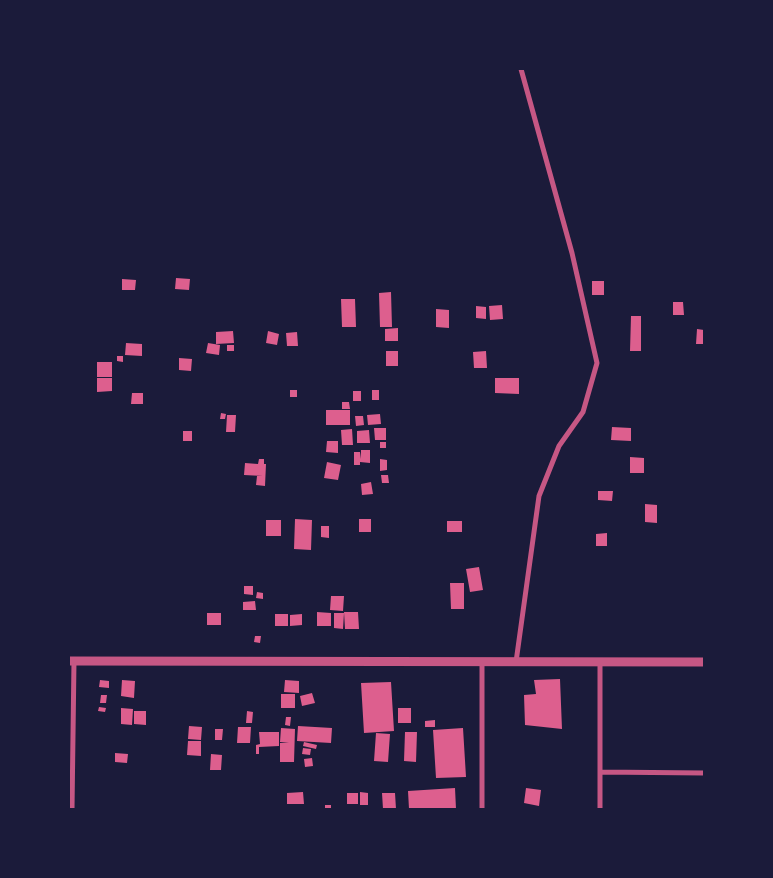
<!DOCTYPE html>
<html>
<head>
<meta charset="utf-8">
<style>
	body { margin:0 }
	#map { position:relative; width:773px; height:878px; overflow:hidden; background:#1b1b3a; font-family:Overpass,sans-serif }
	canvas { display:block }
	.frame { position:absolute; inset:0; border:70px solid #1b1b3a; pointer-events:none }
</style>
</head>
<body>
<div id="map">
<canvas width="773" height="878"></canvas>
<div class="frame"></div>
</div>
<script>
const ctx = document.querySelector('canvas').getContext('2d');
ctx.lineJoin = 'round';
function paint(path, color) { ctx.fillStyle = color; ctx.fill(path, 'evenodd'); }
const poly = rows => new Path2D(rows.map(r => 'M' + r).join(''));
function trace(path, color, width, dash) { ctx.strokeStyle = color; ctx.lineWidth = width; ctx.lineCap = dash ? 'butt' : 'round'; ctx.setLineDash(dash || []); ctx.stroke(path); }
const building = poly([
	[176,278,190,279,189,290,175,289],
	[122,279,136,280,135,290,122,290],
	[592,281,604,281,604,295,592,295],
	[391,292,392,327,380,327,379,293],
	[341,299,355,299,356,327,342,327],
	[673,302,683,302,684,315,673,315],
	[502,305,503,319,490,320,489,306],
	[476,306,486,307,486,319,476,318],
	[436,309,449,310,449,328,436,327],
	[631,316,641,316,641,351,630,351],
	[398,328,398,341,385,341,385,329],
	[697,329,704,330,704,344,696,344],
	[233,331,234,343,216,344,216,332],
	[268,331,279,334,277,345,266,343],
	[297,332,298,346,287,346,286,333],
	[126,343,142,344,142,356,125,355],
	[208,343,220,345,219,355,206,353],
	[227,345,234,345,234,351,227,351],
	[386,351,398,351,398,366,386,366],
	[486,351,487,368,474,368,473,352],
	[117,356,123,356,123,362,117,361],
	[179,358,192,359,191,371,179,370],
	[97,362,112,362,112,377,97,377],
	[97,378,112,378,112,391,97,392],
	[495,378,519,378,519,394,495,393],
	[290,390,297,390,297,397,290,397],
	[372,390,379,390,379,400,372,400],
	[353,391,361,391,361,401,353,401],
	[132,393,143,393,143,404,131,404],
	[342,402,349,402,350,409,342,409],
	[326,410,350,410,350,425,326,425],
	[221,413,226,414,225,419,220,419],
	[380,414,381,424,368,425,367,415],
	[227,415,236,415,235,432,226,432],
	[355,416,363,416,364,425,356,426],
	[612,427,631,428,631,441,611,440],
	[374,428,386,428,386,440,375,440],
	[352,429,353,445,342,445,341,430],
	[369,430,370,443,357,443,357,431],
	[183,431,192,431,192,441,183,441],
	[327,441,338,441,338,453,326,452],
	[380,442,386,442,386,448,380,448],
	[361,450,370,450,370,463,360,462,360,465,354,465,354,452,360,452,361,459],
	[630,457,644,458,644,473,630,473],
	[259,459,264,459,264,464,266,464,265,486,256,485,257,476,263,476,244,475,245,463,258,464],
	[380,459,387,460,387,470,380,471],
	[327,462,341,465,338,480,324,478],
	[381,475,388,475,389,483,382,483],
	[371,482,373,494,362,495,361,484],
	[598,491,613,491,612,501,598,500],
	[645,504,657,505,657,523,645,522],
	[295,519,312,520,311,550,294,549],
	[359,519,371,519,371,532,359,532],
	[266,520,281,520,281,536,266,536],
	[447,521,462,521,462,532,447,532],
	[321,526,329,526,329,538,321,537],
	[607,533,607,546,596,546,596,534],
	[479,567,483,590,470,592,466,569],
	[450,583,464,583,464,609,451,609],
	[244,586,253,586,253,595,244,594],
	[257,592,263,593,263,599,256,598],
	[331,596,344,596,343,611,330,610],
	[255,601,256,610,243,610,243,602],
	[317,612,331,613,331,626,317,626],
	[344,612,358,612,359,629,345,629],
	[207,613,221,613,221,625,207,625],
	[334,613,344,613,343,629,334,628],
	[275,614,288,614,288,626,275,626],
	[302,614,302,625,290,626,290,615],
	[255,636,261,636,260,643,254,642],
	[560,679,562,729,525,725,524,695,536,694,534,680],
	[100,680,109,681,109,688,99,687],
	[122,680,135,681,134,698,121,696],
	[285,680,299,681,299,693,284,692],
	[391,682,394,731,364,733,361,683],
	[312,693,315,703,302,706,300,696],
	[281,694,295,694,295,708,281,708],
	[101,695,107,695,106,703,100,703],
	[99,707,106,708,105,712,98,711],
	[121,708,133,709,132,725,121,724],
	[398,708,411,708,411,723,398,723],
	[134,711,146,711,146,725,134,724],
	[247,711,253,712,252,723,246,723],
	[286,717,291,717,290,726,285,725],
	[435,720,435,727,425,727,425,721],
	[189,726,202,727,201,740,188,739],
	[298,726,332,728,331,743,297,741],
	[238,727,251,727,250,743,237,743],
	[281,728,295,729,294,762,280,762,280,743,289,743,280,742],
	[463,728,466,777,436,778,433,730],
	[215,729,223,729,222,740,215,740],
	[259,732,279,732,279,746,259,747,259,754,256,754,256,745,260,744],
	[405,732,417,732,416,762,404,761],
	[376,733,390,734,388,762,374,761],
	[188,741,201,741,201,756,187,755],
	[304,742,317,745,316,749,303,746],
	[303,748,311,749,310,755,302,754],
	[115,753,128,754,127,763,115,762],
	[211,754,222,755,221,770,210,770],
	[312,758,313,766,305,767,304,759],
	[455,788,456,809,409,809,408,791],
	[526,788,541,790,539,806,524,803],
	[303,792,304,804,287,804,287,793],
	[360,792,368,793,368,805,360,805],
	[347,793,358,793,358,804,347,804],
	[382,793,395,793,396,809,383,809],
	[325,805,331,805,331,809,325,809]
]);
const minor = poly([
	[482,661,482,809],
	[516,662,539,496,559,446,583,412,597,363,572,253,521,69],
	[600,772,704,773],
	[72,809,74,661],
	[600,809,600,662]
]);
const tertiary = poly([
	[69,661,704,662]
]);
paint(building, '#dd5f8e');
trace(minor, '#c65784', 5);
trace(tertiary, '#c65784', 9);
</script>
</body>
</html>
